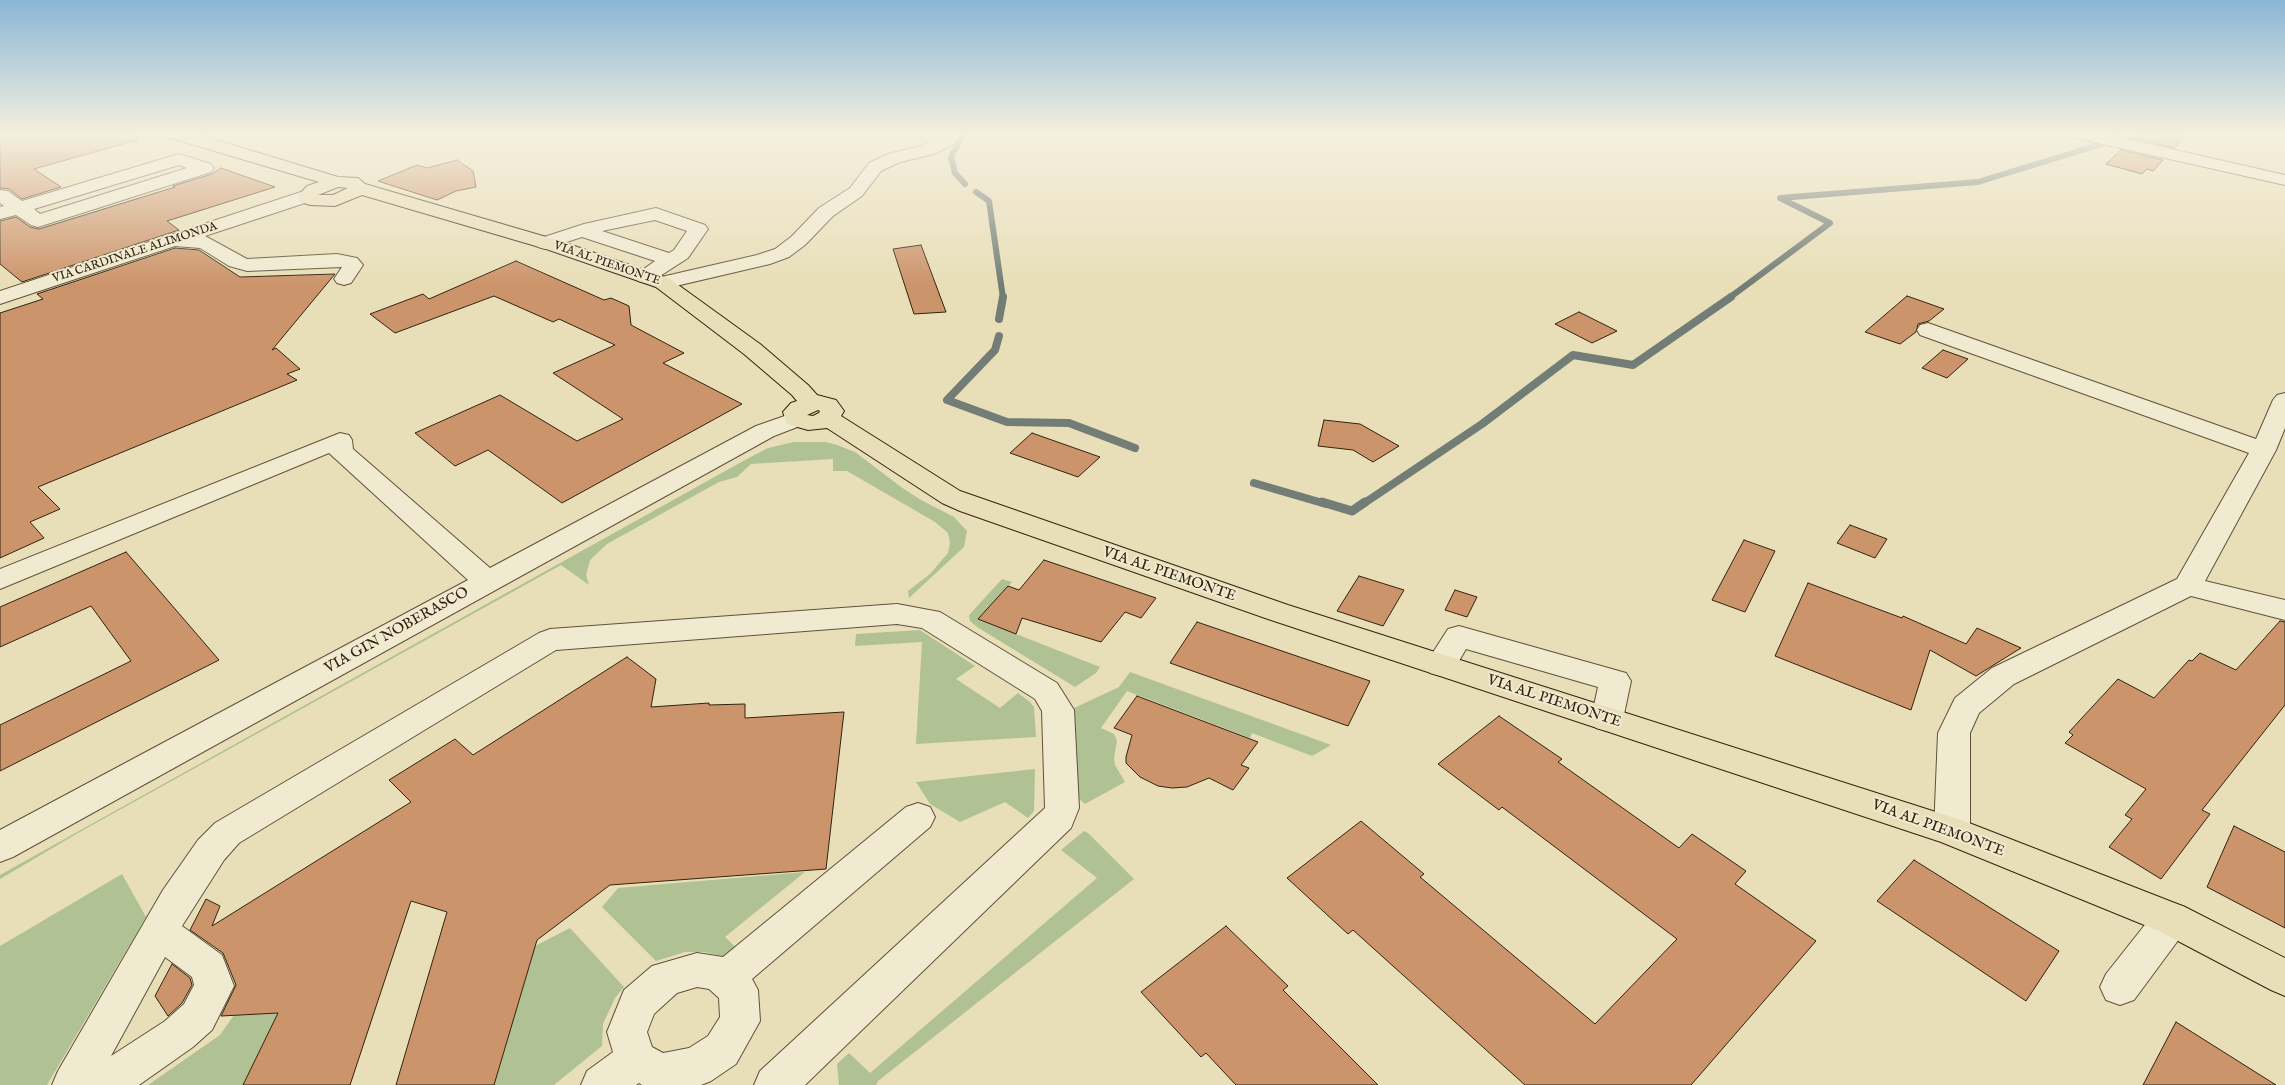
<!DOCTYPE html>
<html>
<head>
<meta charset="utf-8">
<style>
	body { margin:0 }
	canvas { display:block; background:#e8deb8 }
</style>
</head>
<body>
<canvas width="2285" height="1085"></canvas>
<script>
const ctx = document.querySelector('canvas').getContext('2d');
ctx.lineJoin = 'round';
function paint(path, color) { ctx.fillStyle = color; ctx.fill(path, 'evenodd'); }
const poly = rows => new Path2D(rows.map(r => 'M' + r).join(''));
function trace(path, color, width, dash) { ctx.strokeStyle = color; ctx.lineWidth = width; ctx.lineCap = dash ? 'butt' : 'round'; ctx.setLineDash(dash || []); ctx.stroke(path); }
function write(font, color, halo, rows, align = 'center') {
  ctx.font = font + ' "IM FELL English",serif'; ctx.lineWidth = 4; ctx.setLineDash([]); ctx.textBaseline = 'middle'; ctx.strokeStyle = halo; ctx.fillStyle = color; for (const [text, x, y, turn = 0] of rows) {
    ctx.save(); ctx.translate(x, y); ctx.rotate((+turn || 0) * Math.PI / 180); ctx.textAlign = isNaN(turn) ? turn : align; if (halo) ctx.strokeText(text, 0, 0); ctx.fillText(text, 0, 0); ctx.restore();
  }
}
const green = poly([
	[794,442,826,442,837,445,855,452,901,487,921,500,954,517,967,531,964,547,909,598,908,591,930,574,948,553,950,543,948,533,935,522,847,471,833,471,833,459,751,464,737,477,719,482,607,544,590,560,586,575,589,585,561,565,78,833,0,879,0,875,745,460,768,448],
	[1002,579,1012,582,978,619,1100,667,1096,673,1075,687,977,627,970,621,969,615],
	[920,630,975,666,956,679,1000,708,1018,693,1030,702,1034,707,1036,737,916,744,922,642,855,646,856,634],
	[1130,672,1331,745,1312,756,1252,733,1250,738,1127,691,1101,728,1114,734,1117,741,1114,758,1115,765,1125,782,1085,804,1076,796,1072,709,1119,687],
	[1035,769,1034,811,1028,818,1005,802,960,822,930,804,916,782],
	[1084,831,1088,833,1134,879,878,1081,876,1085,839,1085,837,1064,849,1053,870,1073,1097,878,1061,850],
	[805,872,725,937,748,959,727,957,704,952,685,952,656,961,602,907,618,888],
	[122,874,146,917,47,1085,0,1085,0,946],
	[570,928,624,987,615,998,603,1024,602,1046,554,1085,494,1085,535,946],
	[278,1013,243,1085,148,1085,220,1035,234,1015]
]);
const streamFar2 = poly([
	[964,133,951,157,955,173,965,184],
	[976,192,989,201,1003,298],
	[1729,298,1830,223,1780,198,1978,182,2105,143]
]);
const streamFar1 = poly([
	[999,319,1003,297],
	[999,336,995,350,947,400,1007,422,1069,423,1135,448],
	[1254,483,1326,504],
	[1363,504,1482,424,1573,355,1633,365,1731,297]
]);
const stream = poly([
	[1322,502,1352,511,1365,502]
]);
const building = poly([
	[15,133,136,133,137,140,34,169,61,187,22,199,9,189,0,188,0,137,15,133],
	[2138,133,2188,133,2174,148,2133,138,2138,133],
	[2121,150,2163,160,2153,171,2147,169,2142,174,2106,164,2121,150],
	[457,160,473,171,476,187,456,191,437,200,378,181,417,165,427,168,457,160],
	[221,168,275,187,167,221,179,230,22,282,0,264,0,221,16,217,30,227,39,229,175,187,173,186,212,174,221,168],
	[921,245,946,312,914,314,893,249,921,245],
	[175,248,199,250,240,277,335,274,272,350,276,348,300,369,287,374,297,380,38,487,60,509,30,522,44,538,0,558,0,313,43,299,37,294,175,248],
	[516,261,604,300,611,298,629,306,631,325,684,353,663,363,742,404,562,503,488,450,455,466,415,433,500,395,577,441,623,419,553,373,615,345,559,319,553,322,494,296,395,333,370,314,423,294,429,299,516,261],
	[1907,296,1944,309,1929,321,1918,324,1916,332,1900,344,1865,332,1907,296],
	[1579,312,1617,331,1592,343,1555,324,1579,312],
	[1943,350,1968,359,1947,378,1922,368,1943,350],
	[1324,420,1360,424,1399,446,1373,462,1353,450,1318,446,1324,420],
	[1032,433,1100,457,1078,477,1010,453,1032,433],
	[1850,525,1887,539,1875,558,1837,543,1850,525],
	[1744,540,1775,551,1745,612,1712,600,1744,540],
	[126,552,219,660,0,771,0,725,131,661,91,606,0,647,0,607,126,552],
	[1044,560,1156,598,1141,618,1125,612,1101,642,1022,618,1016,634,978,619,1008,586,1019,590,1044,560],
	[1359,576,1404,590,1383,626,1337,611,1359,576],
	[1808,583,1902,618,1903,616,1966,644,1977,628,2021,648,1976,676,1930,650,1911,710,1775,656,1808,583],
	[1455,590,1477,597,1467,617,1445,610,1455,590],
	[2280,621,2285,622,2285,705,2202,810,2210,814,2161,879,2109,847,2132,819,2125,815,2146,789,2065,743,2073,735,2069,732,2118,679,2154,698,2189,660,2192,661,2200,653,2236,670,2280,621],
	[1197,622,1370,681,1348,726,1170,663,1197,622],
	[627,657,656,679,651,707,709,703,709,705,745,704,745,718,844,712,826,869,610,885,537,940,494,1085,396,1085,447,912,411,901,350,1085,243,1085,278,1013,221,1016,236,985,223,953,190,930,206,899,220,906,212,926,411,802,389,780,455,739,473,755,627,657],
	[1137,696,1258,742,1241,765,1249,768,1233,790,1209,778,1187,787,1172,788,1158,786,1140,777,1126,763,1126,757,1132,735,1114,728,1137,696],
	[1499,716,1562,759,1558,762,1679,848,1692,834,1746,871,1735,884,1816,941,1691,1085,1525,1085,1353,930,1348,934,1287,878,1361,821,1424,874,1420,877,1595,1024,1677,939,1502,807,1499,810,1438,764,1499,716],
	[2234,826,2285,852,2285,928,2207,887,2234,826],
	[1914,860,2059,951,2026,1001,1877,901,1914,860],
	[1226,926,1288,986,1283,990,1378,1085,1236,1085,1206,1053,1201,1057,1141,992,1226,926],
	[172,964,190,978,192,985,182,1003,168,1016,155,996,172,964],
	[2176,1022,2276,1085,2143,1085,2176,1022]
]);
const minor = poly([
	[944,133,961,133,954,144,934,154,900,162,881,171,862,196,833,216,805,245,789,257,770,264,663,289,656,287,653,283,655,280,645,283,638,281,635,277,638,273,655,261,582,237,545,249,538,247,535,243,538,239,584,224,656,208,705,225,708,229,688,258,657,278,757,255,775,249,791,237,819,208,850,188,869,163,888,154,922,146,944,133],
	[655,220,687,231,674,250,669,253,602,231,655,220],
	[2068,133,2101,133,2285,175,2285,185,2076,138,2070,137,2068,133],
	[179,154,211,164,214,168,211,172,38,227,31,225,16,215,0,219,0,207,4,206,0,203,0,190,8,191,22,201,179,154],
	[179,165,187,168,40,214,34,209,179,165],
	[307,190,314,192,316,196,314,200,205,236,247,259,337,254,357,258,363,265,351,283,344,285,337,283,334,279,342,267,247,271,229,266,200,248,175,246,0,304,0,291,307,190],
	[1928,323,2256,439,2273,400,2277,395,2285,393,2285,428,2276,450,2205,581,2285,600,2285,620,2191,596,2014,684,1979,713,1970,733,1970,831,1964,841,1952,845,1940,841,1934,831,1938,733,1955,698,1992,668,2177,579,2249,453,1920,335,1917,330,1920,325,1928,323],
	[796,412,805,414,808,419,805,424,774,436,13,857,0,862,0,830,468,580,329,453,0,589,0,569,340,433,349,435,352,440,353,449,490,568,756,426,796,412],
	[897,604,940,612,1057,683,1074,710,1079,808,1071,828,805,1085,754,1085,760,1071,1045,808,1042,711,1035,699,922,628,897,624,556,650,239,843,224,860,182,926,222,955,234,986,212,1030,193,1047,139,1085,52,1085,58,1071,163,890,198,840,215,823,539,633,550,629,897,604],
	[165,957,192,977,194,985,184,1004,165,1021,111,1056,165,957],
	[1459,626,1626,673,1631,681,1623,719,1618,728,1607,731,1596,728,1591,719,1598,687,1466,649,1452,673,1441,676,1430,673,1426,665,1430,657,1448,629,1459,626],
	[918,803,930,807,935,817,930,827,752,979,758,990,760,1021,736,1064,711,1081,701,1085,642,1085,639,1083,636,1085,581,1085,587,1071,613,1052,607,1032,624,990,652,966,697,953,723,957,906,807,918,803],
	[697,987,709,989,719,998,720,1017,708,1036,689,1048,663,1053,652,1047,647,1032,654,1014,677,993,697,987],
	[2172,903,2185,907,2191,919,2185,931,2134,1000,2120,1005,2106,1000,2100,987,2106,974,2159,907,2172,903]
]);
const major = poly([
	[165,133,193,133,338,177,358,178,365,184,560,241,670,279,760,344,808,385,817,395,836,400,844,411,841,416,960,491,1288,605,1964,821,2185,907,2285,958,2285,996,2271,990,2159,931,1941,842,1268,619,960,511,942,503,827,428,808,430,787,424,783,412,791,403,797,401,792,395,744,354,656,287,546,249,362,195,335,206,310,205,301,202,298,196,307,186,319,182,167,137,165,133],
	[338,187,348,188,333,195,318,195,338,187],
	[818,410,820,411,819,413,813,416,807,415,818,410]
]);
const farStreetnames = [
	["VIA CARDINALE ALIMONDA",135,253,-18],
	["VIA AL PIEMONTE",607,264,19]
];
const streetNames = [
	["VIA AL PIEMONTE",1169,575,19],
	["VIA GIN NOBERASCO",397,631,-29],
	["VIA AL PIEMONTE",1554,702,18],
	["VIA AL PIEMONTE",1938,829,20]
];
paint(green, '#b0c293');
trace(streamFar2, '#727d76', 6);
trace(streamFar1, '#727d76', 8);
trace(stream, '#727d76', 9);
paint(building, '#cc946b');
trace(building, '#322310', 1);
trace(minor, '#60523a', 2);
trace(major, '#322310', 2);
paint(minor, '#f0ead1');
paint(major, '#e8deb8');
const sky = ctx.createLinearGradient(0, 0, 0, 285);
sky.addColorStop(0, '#8ab6d6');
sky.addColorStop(0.47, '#f5f0df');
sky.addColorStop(1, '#f5f0df00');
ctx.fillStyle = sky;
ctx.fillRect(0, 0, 2285, 285);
write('12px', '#322310', '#f0ead1', farStreetnames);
write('15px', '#322310', '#f0ead1', streetNames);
</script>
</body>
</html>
